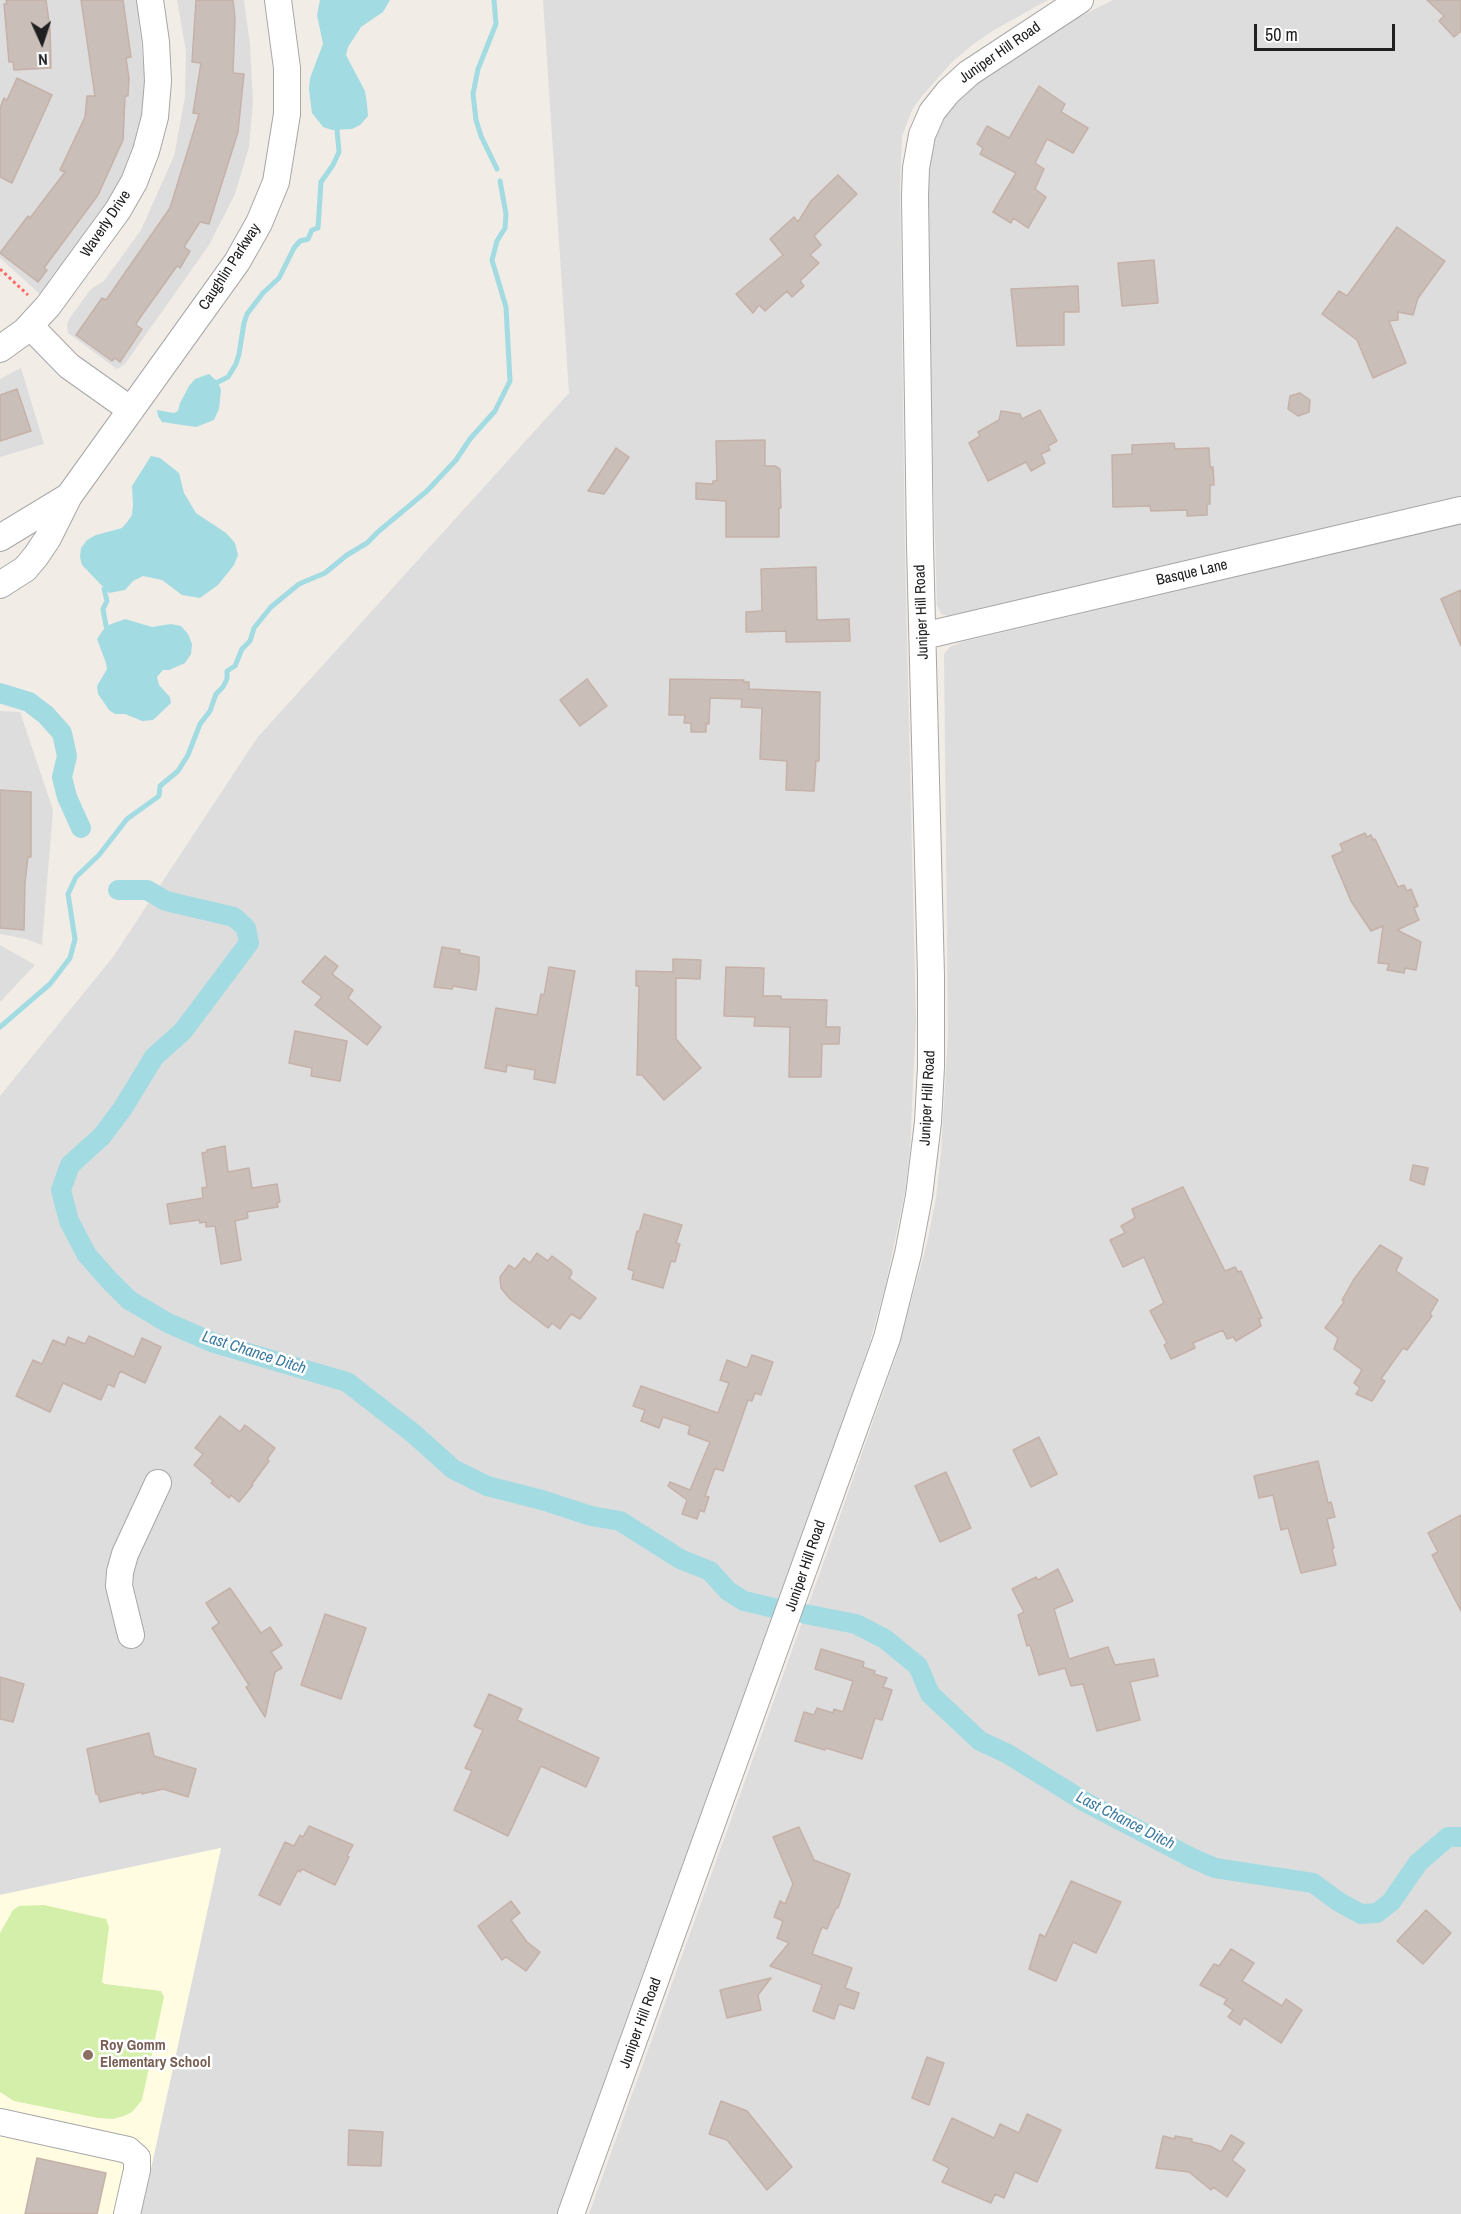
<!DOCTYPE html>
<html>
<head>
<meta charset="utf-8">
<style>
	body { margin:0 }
	#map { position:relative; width:1461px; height:2214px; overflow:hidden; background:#f1ece6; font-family:"Archivo Narrow",sans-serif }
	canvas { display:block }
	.north { position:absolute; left:12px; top:12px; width:60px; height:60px; -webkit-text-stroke:4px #fff; paint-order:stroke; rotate:177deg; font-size:16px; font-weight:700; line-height:24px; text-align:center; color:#202020 }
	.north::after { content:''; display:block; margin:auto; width:21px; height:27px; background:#202020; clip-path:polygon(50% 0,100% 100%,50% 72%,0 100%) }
	.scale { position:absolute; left:1254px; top:24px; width:141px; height:27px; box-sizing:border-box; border:3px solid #202020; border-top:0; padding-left:8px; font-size:18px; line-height:21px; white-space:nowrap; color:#202020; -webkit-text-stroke:4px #fff; paint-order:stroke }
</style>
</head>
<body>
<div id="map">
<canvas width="1461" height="2214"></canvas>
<div class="north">N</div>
<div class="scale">50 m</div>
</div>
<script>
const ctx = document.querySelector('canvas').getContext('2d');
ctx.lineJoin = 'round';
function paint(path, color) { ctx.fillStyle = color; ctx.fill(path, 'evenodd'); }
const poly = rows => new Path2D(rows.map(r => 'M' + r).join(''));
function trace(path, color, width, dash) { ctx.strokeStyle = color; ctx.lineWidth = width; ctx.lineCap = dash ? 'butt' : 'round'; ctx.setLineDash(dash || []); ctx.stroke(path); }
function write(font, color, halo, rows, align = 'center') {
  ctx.font = font + ' "Archivo Narrow",sans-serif'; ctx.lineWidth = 5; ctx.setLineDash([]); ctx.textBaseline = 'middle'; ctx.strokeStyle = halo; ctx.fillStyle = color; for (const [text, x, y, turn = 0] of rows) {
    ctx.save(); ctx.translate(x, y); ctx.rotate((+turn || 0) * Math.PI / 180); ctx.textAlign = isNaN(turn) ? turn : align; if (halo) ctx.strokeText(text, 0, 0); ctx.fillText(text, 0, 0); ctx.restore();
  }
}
const residential = poly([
	[0,0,137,0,145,82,143,107,135,146,107,208,40,294,0,258],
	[177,0,244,0,250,45,253,102,249,147,235,194,209,245,125,364,117,369,68,333,67,325,69,319,91,289,104,281,141,230,174,156,185,97,186,51],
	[543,0,1048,0,994,30,972,45,952,62,922,96,912,110,902,136,900,186,905,551,916,1021,910,1149,905,1192,885,1288,869,1345,800,1544,558,2214,141,2214,221,1848,0,1895,0,1096,113,957,257,738,569,393],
	[1113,0,1461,0,1461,496,963,614,949,616,941,614,937,605,925,200,930,145,940,122,956,101,981,80,1071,21],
	[21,368,44,444,0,457,0,379],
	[1461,524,1461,2214,589,2214,827,1553,897,1353,927,1243,936,1198,941,1153,948,1034,944,654,950,647,962,642],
	[0,711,20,712,53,810,42,945,26,939,0,934],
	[0,945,35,965,0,1002]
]);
const education = poly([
	[221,1848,141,2214,0,2214,0,1895]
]);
const grass = poly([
	[44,1905,106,1919,109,1927,102,1982,105,1984,161,1991,164,1997,142,2100,132,2112,124,2116,113,2119,98,2118,14,2101,0,2092,0,1933,13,1910,19,1906]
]);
const water = poly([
	[320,0,390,0,383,12,361,27,348,47,346,55,365,91,367,104,368,116,360,125,352,129,332,130,323,127,312,113,309,90,310,78,323,44,317,15],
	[209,374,218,382,221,390,219,409,214,420,196,427,162,422,158,416,157,410,174,413,178,411,180,403,189,386,195,379],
	[151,456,160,458,179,473,184,493,196,513,226,533,235,543,238,555,234,565,218,585,200,598,182,595,162,580,143,576,133,581,125,590,109,593,82,565,80,557,81,548,87,540,96,535,122,528,128,521,132,515,133,505,132,486],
	[125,619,152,627,171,624,181,626,188,634,192,644,191,654,185,663,169,670,163,670,157,677,159,685,170,697,171,703,153,720,142,721,125,714,115,714,109,710,98,694,97,686,107,669,106,663,97,639,106,626]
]);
const stream = poly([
	[494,0,496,24,478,69,473,94,476,120,481,136,497,169],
	[218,382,228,377,236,364,239,354,244,323,247,314,263,293,279,278,294,248,300,241,308,239,312,230,318,228,321,182,333,165,339,152,337,130],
	[104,589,107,601,103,609,106,626],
	[0,1027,50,984,70,958,75,939,68,894,76,877,99,855,127,819,159,796,160,786,178,771,188,755,200,724,210,711,216,694,223,687,227,679,227,671,235,666,242,649,250,641,254,628,271,607,299,584,325,573,347,555,367,543,379,531,427,491,456,460,470,439,495,411,510,381,506,307,492,260,497,241,505,228,506,214,500,181]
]);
const canal = poly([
	[0,693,29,702,46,715,62,733,67,756,62,777,67,797,81,828],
	[118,890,147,890,166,901,234,917,246,928,249,943,183,1031,154,1057,123,1108,102,1136,70,1165,61,1190,69,1221,87,1255,109,1280,129,1300,168,1323,214,1343,347,1382,414,1434,453,1469,487,1486,542,1500,591,1516,620,1521,680,1559,710,1571,728,1591,744,1601,774,1608],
	[805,1614,856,1624,885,1639,918,1666,930,1694,980,1741,1008,1754,1085,1802,1192,1858,1215,1868,1313,1883,1339,1902,1361,1914,1377,1913,1391,1902,1418,1863,1448,1837,1461,1837]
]);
const building = poly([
	[6,0,46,0,50,29,51,68,14,70,13,62,9,62,4,4,7,4,6,0],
	[81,0,123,0,131,57,126,58,129,78,128,96,125,96,123,140,98,195,44,268,47,270,38,282,0,253,28,216,30,218,65,172,60,170,85,117,87,96,95,96,81,0],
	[196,0,233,0,235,18,233,73,244,74,238,132,209,224,200,222,184,247,190,251,180,268,177,266,137,322,136,325,142,329,120,362,115,358,112,361,76,335,102,298,106,300,170,208,199,114,193,113,201,63,192,62,196,0],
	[1427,0,1461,0,1461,31,1454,37,1439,21,1444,16,1427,0],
	[17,78,52,95,12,183,0,177,0,108,4,98,7,100,17,78],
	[1039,86,1065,104,1061,112,1088,128,1073,153,1047,139,1035,163,1044,169,1035,189,1046,197,1028,228,1013,218,1011,223,993,212,1016,173,980,154,983,148,977,144,987,126,1009,138,1039,86],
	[838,175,857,194,814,236,821,245,810,255,819,263,800,281,804,286,792,297,787,291,765,311,759,305,753,313,736,294,783,255,770,239,794,217,798,222,811,201,838,175],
	[1397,227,1445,261,1418,298,1413,315,1398,312,1398,320,1389,321,1406,363,1373,378,1357,340,1322,314,1339,291,1347,296,1397,227],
	[1154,260,1158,303,1122,306,1118,263,1154,260],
	[1078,286,1079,312,1064,312,1064,345,1017,346,1011,289,1078,286],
	[17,389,31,431,0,441,0,395,17,389],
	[1300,393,1310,400,1309,412,1298,416,1288,409,1290,396,1300,393],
	[1040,410,1057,441,1048,446,1050,450,1041,454,1045,463,1031,471,1026,462,988,481,969,443,980,436,978,432,999,420,1001,411,1020,414,1022,419,1040,410],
	[765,440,765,466,775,466,780,469,781,508,779,508,779,537,726,537,726,501,696,499,696,483,713,484,713,481,717,481,716,441,765,440],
	[1174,443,1175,449,1209,448,1210,467,1213,467,1214,485,1210,485,1210,504,1207,504,1207,515,1187,516,1187,510,1151,511,1150,506,1113,507,1112,455,1132,454,1132,445,1174,443],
	[616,448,629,457,604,494,588,491,616,448],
	[816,567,817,620,849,619,850,641,786,642,786,631,746,632,746,612,762,611,761,569,816,567],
	[1461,590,1461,646,1441,599,1461,590],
	[587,679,607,706,580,726,560,700,587,679],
	[670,679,744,680,743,682,749,682,749,689,820,692,819,761,816,761,814,791,786,790,787,761,760,759,762,708,741,707,742,699,710,698,709,724,706,723,706,732,691,732,691,723,684,723,685,715,669,715,670,679],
	[0,790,31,792,31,857,28,857,25,883,24,930,0,928,0,790],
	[1365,833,1367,837,1371,835,1373,840,1375,839,1398,887,1404,885,1407,891,1411,889,1418,906,1414,908,1419,920,1397,930,1421,942,1416,970,1405,968,1404,973,1387,970,1389,964,1378,963,1383,926,1371,931,1351,901,1332,856,1343,851,1340,844,1365,833],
	[442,947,460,950,459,953,479,957,479,971,476,990,453,986,452,989,434,987,442,947],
	[325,956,338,966,332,974,353,990,348,998,381,1027,367,1045,315,1005,322,997,302,982,325,956],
	[673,959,701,960,700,979,676,978,676,1039,701,1068,664,1100,642,1075,637,1075,639,986,636,986,636,971,673,972,673,959],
	[549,967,575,971,555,1083,534,1079,535,1070,507,1065,506,1072,485,1068,496,1008,537,1015,541,994,544,995,549,967],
	[726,967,764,968,763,996,781,996,781,999,827,1000,826,1027,840,1027,839,1044,822,1044,821,1077,789,1077,790,1027,754,1026,755,1017,724,1016,726,967],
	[295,1031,347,1041,340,1081,311,1076,312,1068,289,1063,295,1031],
	[225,1146,228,1172,249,1168,252,1188,277,1184,280,1202,277,1203,278,1207,247,1212,248,1218,235,1221,241,1260,221,1264,215,1226,206,1227,206,1222,200,1223,199,1220,170,1224,167,1204,203,1198,202,1188,207,1187,202,1153,207,1152,207,1150,225,1146],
	[1413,1165,1428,1168,1424,1185,1410,1180,1413,1165],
	[1183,1187,1225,1271,1235,1267,1238,1272,1241,1271,1262,1318,1259,1319,1261,1326,1236,1341,1233,1337,1227,1339,1223,1330,1193,1343,1195,1348,1171,1359,1164,1345,1167,1343,1150,1311,1164,1303,1144,1257,1123,1267,1110,1240,1125,1233,1121,1226,1135,1218,1132,1209,1183,1187],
	[644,1214,682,1225,676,1243,680,1244,675,1262,671,1261,663,1288,632,1279,634,1271,628,1269,637,1231,639,1232,644,1214],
	[1380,1245,1402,1258,1396,1271,1438,1300,1430,1314,1432,1316,1407,1350,1403,1348,1381,1379,1385,1381,1372,1401,1356,1394,1360,1388,1354,1383,1362,1370,1334,1349,1338,1338,1325,1328,1344,1302,1342,1300,1354,1279,1380,1245],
	[537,1253,548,1261,552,1256,571,1270,572,1273,569,1278,596,1298,580,1319,571,1314,560,1329,552,1323,548,1328,510,1299,501,1288,500,1277,509,1265,515,1269,524,1258,530,1263,537,1253],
	[89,1336,134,1357,142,1338,161,1347,145,1383,120,1371,114,1387,108,1384,101,1400,63,1383,50,1412,16,1396,33,1360,42,1364,53,1340,65,1345,68,1337,85,1344,89,1336],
	[752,1355,773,1362,761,1395,755,1393,752,1401,748,1400,723,1471,715,1468,705,1496,709,1497,704,1512,700,1510,697,1519,682,1514,687,1500,668,1486,670,1482,690,1490,710,1442,688,1434,690,1426,663,1417,659,1428,641,1421,645,1410,633,1406,641,1386,718,1413,729,1383,720,1380,727,1360,747,1368,752,1355],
	[220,1416,240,1432,245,1425,275,1448,267,1459,269,1461,252,1484,253,1485,239,1502,231,1495,229,1498,211,1483,213,1481,194,1465,203,1454,195,1448,220,1416],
	[1039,1437,1057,1474,1031,1487,1013,1450,1039,1437],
	[1318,1461,1328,1503,1331,1502,1335,1517,1327,1519,1334,1548,1332,1549,1336,1565,1301,1573,1288,1528,1281,1530,1273,1495,1259,1498,1254,1476,1318,1461],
	[946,1472,971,1528,940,1542,915,1486,946,1472],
	[1461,1515,1461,1611,1432,1555,1438,1552,1428,1533,1461,1515],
	[1058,1569,1073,1601,1054,1609,1069,1659,1108,1647,1115,1665,1154,1659,1158,1676,1130,1682,1140,1720,1097,1731,1083,1684,1071,1686,1065,1668,1039,1675,1030,1645,1027,1646,1018,1615,1024,1612,1012,1589,1036,1577,1038,1580,1058,1569],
	[230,1588,261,1633,270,1627,282,1645,271,1652,282,1668,275,1672,265,1717,246,1687,249,1685,212,1628,219,1623,206,1603,230,1588],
	[325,1614,366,1628,341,1699,301,1685,325,1614],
	[821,1649,864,1662,863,1667,875,1671,874,1674,887,1678,883,1687,892,1690,882,1720,875,1718,862,1759,826,1748,825,1750,795,1741,804,1712,814,1715,817,1708,833,1713,834,1709,843,1712,853,1681,815,1669,821,1649],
	[0,1677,24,1684,13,1722,0,1719,0,1677],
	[489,1694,522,1709,517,1720,599,1758,586,1787,541,1766,508,1836,454,1810,472,1771,465,1768,483,1730,474,1726,489,1694],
	[149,1733,154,1756,196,1769,188,1797,163,1789,142,1794,142,1792,100,1802,98,1794,96,1794,87,1749,149,1733],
	[309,1826,353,1845,347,1856,349,1857,335,1885,302,1869,300,1872,298,1870,280,1905,259,1895,285,1842,294,1846,300,1835,303,1837,309,1826],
	[799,1827,814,1860,850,1874,838,1908,836,1908,827,1929,822,1927,812,1954,852,1968,845,1988,859,1993,854,2009,839,2004,834,2019,813,2011,822,1985,770,1966,789,1943,777,1938,783,1921,774,1917,780,1901,785,1904,793,1884,773,1837,799,1827],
	[1071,1881,1121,1902,1096,1953,1073,1942,1056,1981,1029,1969,1040,1934,1045,1937,1071,1881],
	[511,1901,520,1913,511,1920,527,1942,540,1952,526,1971,506,1957,502,1960,478,1926,511,1901],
	[1426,1910,1451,1933,1423,1964,1397,1941,1426,1910],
	[1231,1949,1254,1963,1242,1981,1282,2006,1286,1999,1302,2010,1281,2043,1244,2018,1240,2025,1228,2017,1233,2010,1224,2004,1227,1999,1200,1985,1214,1964,1219,1966,1231,1949],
	[771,1978,758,1995,761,2010,727,2018,720,1990,771,1978],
	[927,2057,944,2063,929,2105,912,2098,927,2057],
	[721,2101,747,2111,792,2167,767,2190,727,2140,709,2134,721,2101],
	[1027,2114,1061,2130,1037,2182,1015,2172,1004,2198,995,2194,991,2203,942,2182,949,2168,933,2160,952,2118,994,2138,1000,2124,1019,2133,1027,2114],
	[349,2130,383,2132,381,2166,348,2165,349,2130],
	[1231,2135,1244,2143,1232,2160,1245,2170,1227,2197,1213,2187,1211,2190,1189,2172,1156,2168,1163,2136,1175,2139,1175,2136,1192,2139,1192,2142,1210,2146,1221,2152,1231,2135],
	[37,2158,106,2173,97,2214,25,2214,37,2158]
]);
const path = poly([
	[0,269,28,295]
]);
const minor = poly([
	[30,326,69,366,131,410],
	[0,349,25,331,48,306,118,210,134,182,146,151,155,117,158,81,156,42,150,0],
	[0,538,69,496],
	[0,585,25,569,36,556,48,538,69,496,237,262,259,223,276,182,287,114,287,68,278,0],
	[923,636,1461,510],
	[131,1635,119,1586,120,1572,125,1554,158,1483],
	[0,2122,128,2150,137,2158,137,2170,127,2214],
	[571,2214,887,1338,908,1254,919,1196,928,1122,931,1067,931,976,920,545,915,196,916,168,922,135,932,112,948,92,969,73,1080,0]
]);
const markers = [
	[88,2055,6,"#8d6e63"]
];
const streetNames = [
	["Juniper Hill Road",1000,53,-35],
	["Waverly Drive",106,224,-56],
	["Caughlin Parkway",230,267,-57],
	["Basque Lane",1192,573,-13],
	["Juniper Hill Road",922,612,-92],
	["Juniper Hill Road",928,1098,-87],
	["Juniper Hill Road",806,1566,-71],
	["Juniper Hill Road",641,2023,-70]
];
const educationNames = [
	["Roy Gomm",100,2046],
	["Elementary School",100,2063]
];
const waterNames = [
	["Last Chance Ditch",254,1353,18],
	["Last Chance Ditch",1125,1821,27]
];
paint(residential, '#dedddd');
paint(education, '#fffce2');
paint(grass, '#d3efa9');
paint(water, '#a3dbe2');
trace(stream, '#a3dbe2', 5);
trace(canal, '#a3dbe2', 20);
paint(building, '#cabeb9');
trace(building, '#c5b1a7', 1.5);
trace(minor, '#a7a7a7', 28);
trace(path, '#ff6a6b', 3, [3, 3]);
trace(minor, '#fff', 26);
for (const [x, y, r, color] of markers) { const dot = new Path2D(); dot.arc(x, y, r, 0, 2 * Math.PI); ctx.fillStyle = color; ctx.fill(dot); trace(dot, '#fff', 2); }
write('15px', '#202020', '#fff', streetNames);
write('bold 15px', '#785e54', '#fff', educationNames, 'left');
write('italic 16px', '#3c7aa0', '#fff', waterNames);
</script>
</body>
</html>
